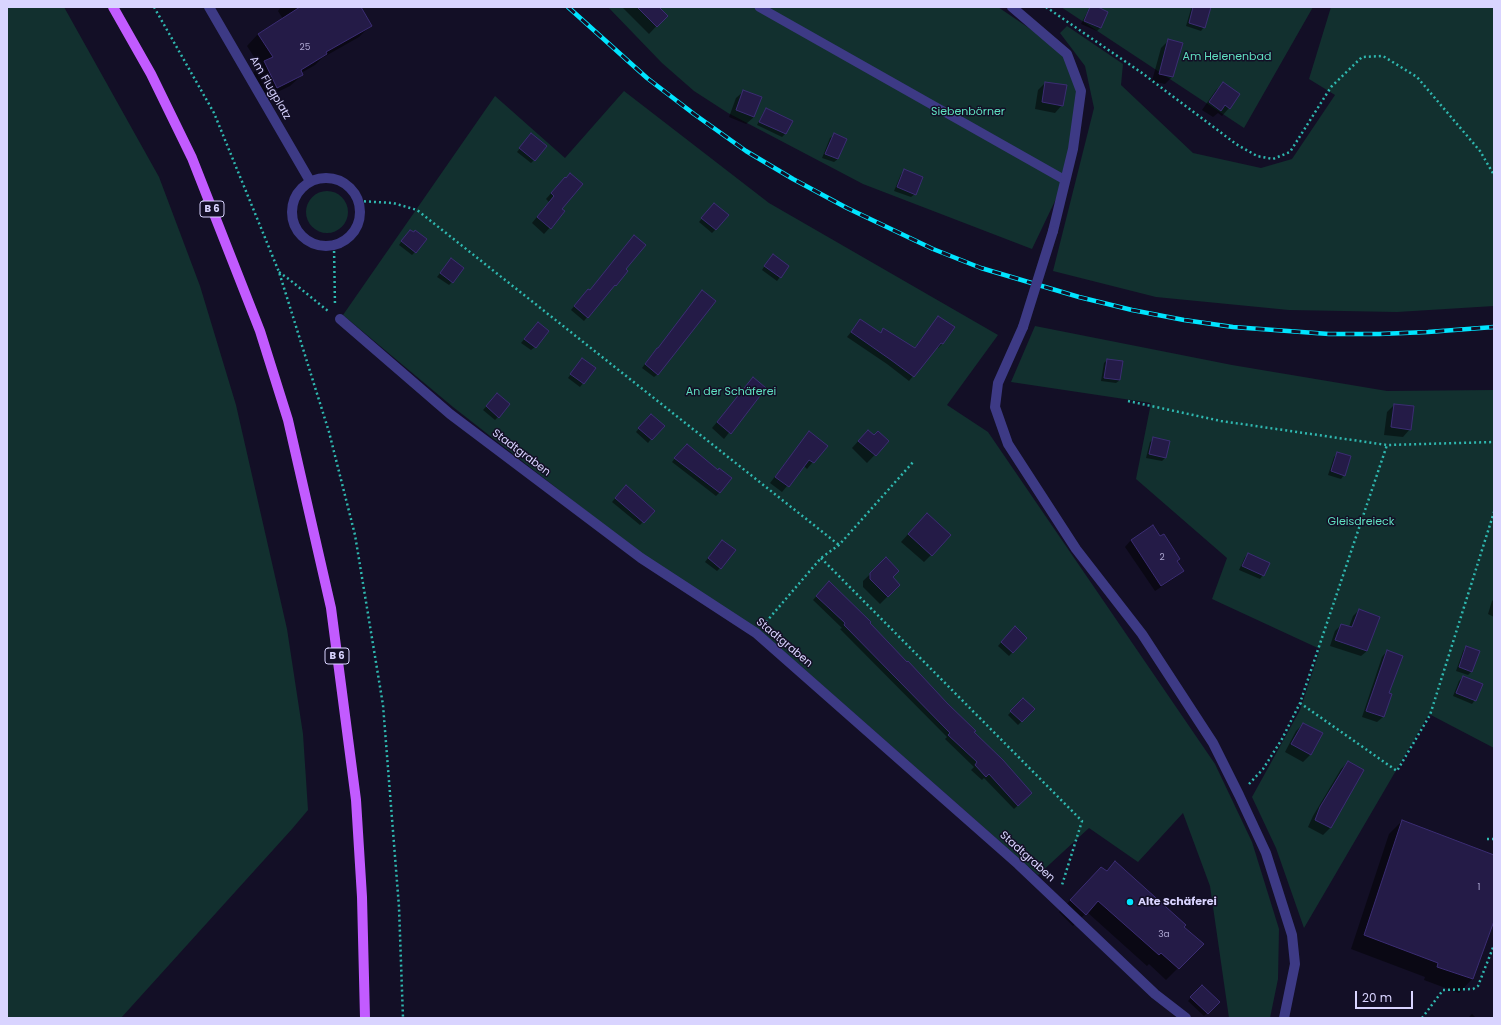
<!DOCTYPE html>
<html>
<head>
<meta charset="utf-8">
<style>
	body { margin:0 }
	#map { position:relative; width:1501px; height:1025px; overflow:hidden; background:#130f26; font-family:Poppins,sans-serif }
	canvas { display:block }
	.frame { position:absolute; inset:0; border:8px solid #d9d4ff; pointer-events:none }
	.scale { position:absolute; left:1355px; top:991px; width:58px; height:18px; box-sizing:border-box; border:2px solid #d9d4ff; border-top:0; padding-left:5px; font-size:12px; line-height:14px; white-space:nowrap; color:#d9d4ff; -webkit-text-stroke:3px #130f26; paint-order:stroke }
</style>
</head>
<body>
<div id="map">
<canvas width="1501" height="1025"></canvas>
<div class="frame"></div>
<div class="scale">20 m</div>
</div>
<script>
const ctx = document.querySelector('canvas').getContext('2d');
ctx.lineJoin = 'round';
function paint(path, color) { ctx.fillStyle = color; ctx.fill(path, 'evenodd'); }
const poly = rows => new Path2D(rows.map(r => 'M' + r).join(''));
function trace(path, color, width, dash) { ctx.strokeStyle = color; ctx.lineWidth = width; ctx.lineCap = dash ? 'butt' : 'round'; ctx.setLineDash(dash || []); ctx.stroke(path); }
function write(font, color, halo, rows, align = 'center') {
  ctx.font = font + ' Poppins,sans-serif'; ctx.lineWidth = 3; ctx.setLineDash([]); ctx.textBaseline = 'middle'; ctx.strokeStyle = halo; ctx.fillStyle = color; for (const [text, x, y, turn = 0] of rows) {
    ctx.save(); ctx.translate(x, y); ctx.rotate((+turn || 0) * Math.PI / 180); ctx.textAlign = isNaN(turn) ? turn : align; if (halo) ctx.strokeText(text, 0, 0); ctx.fillText(text, 0, 0); ctx.restore();
  }
}
const green = poly([
	[7,7,64,7,159,177,200,286,236,405,287,629,303,734,308,810,292,829,121,1018,7,1018],
	[608,7,998,7,1067,54,1081,91,1065,180,1032,249,863,184,728,113,694,91,662,63],
	[1061,7,1313,7,1244,128],
	[1331,7,1494,7,1494,306,1397,312,1289,310,1156,297,1053,271,1094,108,1085,66,1060,33,1067,26,1123,64,1121,85,1193,153,1261,168,1292,159,1335,95,1309,79],
	[624,91,769,203,998,335,947,405,988,432,1215,764,1252,842,1279,929,1278,979,1270,1018,1229,1018,1210,886,1183,813,1138,862,1089,828,1038,875,762,632,641,554,453,407,343,315,495,96,565,158],
	'306 212a21 21 0 1 1 42 0a21 21 0 1 1-42 0Z',
	[1035,326,1232,365,1387,391,1494,390,1494,748,1429,714,1304,928,1276,848,1252,797,1300,710,1320,649,1212,599,1227,558,1136,479,1151,403,1011,382]
]);
const shadow = poly([
	[281,7,360,7,370,26,359,37,322,58,315,65,301,73,302,75,290,86,265,98,253,73,260,66,247,46,258,34,283,19,278,11],
	[625,7,657,7,666,16,649,34,623,8],
	[1090,7,1096,7,1100,28,1097,31,1081,24],
	[1193,7,1200,7,1204,27,1201,31,1186,26,1191,9],
	[1169,40,1181,44,1172,77,1165,84,1152,81,1161,48],
	[1045,83,1062,105,1055,113,1035,109,1038,90],
	[1224,83,1229,108,1222,116,1218,113,1213,117,1202,110,1216,90],
	[744,91,754,117,746,124,729,117,736,98],
	[766,109,785,134,782,137,757,125,763,113],
	[834,135,846,139,838,159,834,162,822,158,830,138],
	[528,138,534,160,531,163,517,152],
	[904,171,915,194,911,197,894,191,901,174],
	[559,184,561,209,564,212,544,234,532,223,549,202,546,199],
	[711,208,716,229,712,233,699,222],
	[407,234,415,252,412,255,399,245],
	[451,259,452,282,449,285,437,277],
	[769,259,780,277,777,281,762,270],
	[625,269,615,285,611,288,584,321,571,310,584,294],
	[938,317,943,343,938,348,937,347,909,381,887,364,847,337,861,320,880,333,884,329,914,349],
	[538,323,535,347,531,350,521,343],
	[654,352,658,374,654,377,642,368],
	[1107,360,1120,380,1116,383,1101,381,1104,363],
	[579,363,595,368,580,387,568,378],
	[753,379,764,388,724,439,712,428],
	[494,398,498,417,495,420,483,410],
	[1394,405,1410,429,1403,437,1384,435,1387,412],
	[648,418,651,439,648,443,636,432],
	[874,436,888,441,867,463,852,448,861,438],
	[804,439,826,446,807,469,804,466,782,492,770,483],
	[1154,439,1165,458,1162,461,1146,458,1150,442],
	[683,448,720,492,716,496,672,462],
	[1338,453,1344,475,1341,479,1328,475,1334,457],
	[623,489,653,511,640,525,612,502],
	[919,522,931,555,924,562,901,542],
	[1131,540,1176,561,1182,571,1176,577,1155,591,1125,547],
	[719,544,720,568,717,571,705,562],
	[1249,554,1263,575,1260,579,1239,570,1245,557],
	[886,559,892,577,899,585,880,604,863,587,863,581],
	[829,582,1031,793,1014,809,984,778,982,780,971,770,974,767,945,739,947,737,840,629,842,628,813,600],
	[1494,599,1494,617,1488,614,1492,601],
	[1359,610,1367,651,1361,656,1330,646,1335,631,1341,625,1349,627,1353,616],
	[1011,631,1026,638,1009,656,998,646],
	[1466,647,1472,671,1468,675,1456,671,1463,651],
	[1387,651,1388,693,1390,694,1383,717,1377,722,1362,717,1382,657],
	[1463,677,1475,700,1472,704,1453,696,1459,681],
	[1023,699,1034,709,1018,725,1008,715],
	[1303,724,1322,734,1310,755,1303,762,1285,752,1296,731],
	[1348,762,1363,771,1330,828,1323,835,1308,827,1313,816,1341,769],
	[1402,821,1494,855,1494,918,1472,979,1459,993,1424,980,1425,977,1351,949,1389,834],
	[1090,880,1183,927,1202,944,1166,980,1149,964,1147,966,1087,912,1073,926,1059,912],
	[1202,986,1218,1002,1204,1016,1188,1001],
	[1472,1014,1476,1018,1468,1018]
]);
const building = poly([
	[300,7,361,7,372,26,326,52,327,54,301,70,303,75,277,88,264,61,273,57,258,34,300,7],
	[637,7,659,7,668,16,657,27,637,7],
	[1090,7,1098,7,1108,12,1101,28,1084,21,1090,7],
	[1193,7,1211,7,1205,28,1189,23,1193,7],
	[1168,39,1183,43,1173,77,1159,74,1168,39],
	[1045,82,1067,85,1063,106,1042,102,1045,82],
	[1223,82,1240,94,1230,109,1225,105,1221,111,1209,102,1223,82],
	[743,90,762,97,754,117,736,110,743,90],
	[766,108,793,121,786,134,759,122,766,108],
	[531,133,547,146,535,161,519,148,531,133],
	[834,133,847,139,838,159,825,154,834,133],
	[904,169,923,177,916,195,897,187,904,169],
	[570,173,583,184,562,209,565,211,551,229,537,217,554,196,551,193,565,177,566,178,570,173],
	[714,203,729,215,716,230,701,218,714,203],
	[410,230,414,232,415,230,427,239,416,253,401,241,410,230],
	[634,235,646,245,626,269,628,271,616,286,615,285,588,318,574,306,588,289,590,290,634,235],
	[773,254,789,266,781,278,764,266,773,254],
	[451,258,464,268,453,283,440,273,451,258],
	[702,290,716,301,658,375,645,364,657,348,658,348,702,290],
	[938,316,955,327,943,344,941,343,914,377,891,360,851,332,860,319,881,333,883,328,915,348,938,316],
	[538,322,549,331,536,348,524,339,538,322],
	[582,358,596,368,584,384,570,374,582,358],
	[1107,359,1123,361,1120,380,1104,378,1107,359],
	[753,377,766,388,731,434,717,422,753,377],
	[497,393,510,404,499,418,486,406,497,393],
	[1394,404,1414,406,1411,430,1391,427,1394,404],
	[651,414,665,426,652,440,638,428,651,414],
	[868,430,874,435,878,431,889,441,876,456,858,441,868,430],
	[809,431,828,446,814,463,809,460,789,487,775,477,809,431],
	[1153,437,1170,441,1166,458,1149,454,1153,437],
	[687,444,718,470,719,468,732,478,720,493,674,458,687,444],
	[1337,452,1351,456,1345,476,1331,471,1337,452],
	[626,485,655,511,644,523,615,498,626,485],
	[927,513,951,535,932,556,908,534,927,513],
	[1153,525,1160,536,1164,534,1180,559,1177,561,1184,571,1161,586,1131,540,1153,525],
	[722,540,736,550,721,569,708,558,722,540],
	[1248,553,1270,563,1264,576,1242,566,1248,553],
	[886,557,899,571,893,577,900,585,888,597,870,579,870,573,886,557],
	[829,581,871,622,870,623,907,662,908,661,947,703,976,731,974,732,1003,760,1032,793,1018,806,989,774,986,777,975,765,977,762,948,735,950,733,844,625,845,623,816,596,829,581],
	[1359,609,1380,617,1367,651,1335,640,1341,624,1352,627,1359,609],
	[1015,626,1027,638,1013,653,1001,642,1015,626],
	[1466,646,1480,651,1472,672,1459,667,1466,646],
	[1387,650,1403,656,1389,693,1392,694,1384,717,1366,711,1387,650],
	[1463,676,1483,684,1476,701,1456,693,1463,676],
	[1023,698,1035,709,1022,722,1010,711,1023,698],
	[1303,723,1323,733,1311,755,1291,744,1303,723],
	[1348,761,1364,770,1331,828,1315,820,1320,807,1348,761],
	[1402,820,1494,855,1494,921,1473,979,1437,967,1438,963,1364,935,1402,820],
	[1115,861,1186,925,1184,927,1204,944,1179,969,1161,953,1159,955,1098,901,1086,915,1070,900,1101,867,1107,871,1115,861],
	[1202,985,1220,1002,1208,1014,1190,997,1202,985]
]);
const path = poly([
	[154,7,214,113,279,272,329,432,355,535,383,705,399,907,403,1018],
	[1046,7,1142,73,1236,144,1257,156,1273,159,1290,152,1331,87,1362,57,1383,56,1417,77,1480,151,1494,175],
	[359,201,393,203,417,210,839,545],
	[334,246,335,306],
	[279,272,290,280,328,311],
	[1128,401,1221,421,1387,445,1494,442],
	[821,558,1082,821,1062,885],
	[766,622,821,558,839,545,914,461],
	[1300,703,1397,771,1430,715,1494,512],
	[1249,784,1263,769,1282,739,1300,703,1387,445],
	[1487,839,1494,839],
	[1422,1018,1443,990,1473,989,1478,986,1494,945]
]);
const service = poly([
	[759,7,1065,180]
]);
const minor = poly([
	[209,7,310,181],
	[1012,7,1067,54,1081,91,1073,149,1053,231],
	'292 212a34 34 0 1 1 68 0a34 34 0 1 1-68 0Z',
	[340,319,450,414,641,558,756,633,1018,864,1155,994,1186,1018],
	[1023,327,998,383,995,407,1008,444,1076,549,1142,634,1213,743,1239,795,1266,853,1292,935,1295,964,1284,1018]
]);
const primary = poly([
	[113,7,151,74,192,158,260,331,288,420,331,608,356,800,362,897,365,1018]
]);
const rail = poly([
	[568,7,647,78,694,114,746,151,793,179,847,208,933,249,981,268,1079,297,1132,310,1184,320,1233,327,1329,334,1379,334,1428,332,1494,327]
]);
const minorBridge = poly([
	[1023,327,1053,231]
]);
const markers = [
	[1130,902,4,"#00e5ff"]
];
const numberNames = [
	["25",305,48],
	["2",1162,558],
	["1",1479,888],
	["3a",1164,935]
];
const shields = [
	[212,209,24],
	[337,656,24]
];
const shieldNames = [
	["B 6",212,209],
	["B 6",337,656]
];
const parkNames = [
	["Am Helenenbad",1227,57],
	["Siebenbörner",968,112],
	["An der Schäferei",731,392],
	["Gleisdreieck",1361,522]
];
const streetNames = [
	["Am Flugplatz",270,88,60],
	["Stadtgraben",521,453,37],
	["Stadtgraben",784,643,40],
	["Stadtgraben",1027,857,42]
];
const poiNames = [
	["Alte Schäferei",1138,902]
];
paint(green, '#12302f');
paint(shadow, '#0007');
paint(building, '#241b47');
trace(building, '#3b2d73', 1);
trace(path, '#2fb8b0', 2.5, [2, 3]);
trace(service, '#3d3a85', 9);
trace(minor, '#3d3a85', 10);
trace(primary, '#c25bff', 10);
trace(rail, '#00e5ff', 4.5);
trace(rail, '#130f26', 3, [9]);
trace(minorBridge, '#3d3a85', 10);
for (const [x, y, r, color] of markers) { const dot = new Path2D(); dot.arc(x, y, r, 0, 2 * Math.PI); ctx.fillStyle = color; ctx.fill(dot); trace(dot, '#130f26', 1.5); }
write('9px', '#aca6d1', null, numberNames);
for (const [x, y, w] of shields) { const box = new Path2D(); box.roundRect(x - w / 2, y - 8, w, 16, 3); ctx.fillStyle = '#130f26'; ctx.fill(box); trace(box, '#d9d4ff', 1); }
write('bold 10px', '#d9d4ff', null, shieldNames);
write('11px', '#5fe0c0', '#130f26', parkNames);
write('11px', '#d9d4ff', '#130f26', streetNames);
write('bold 11px', '#d9d4ff', '#130f26', poiNames, 'left');
</script>
</body>
</html>
